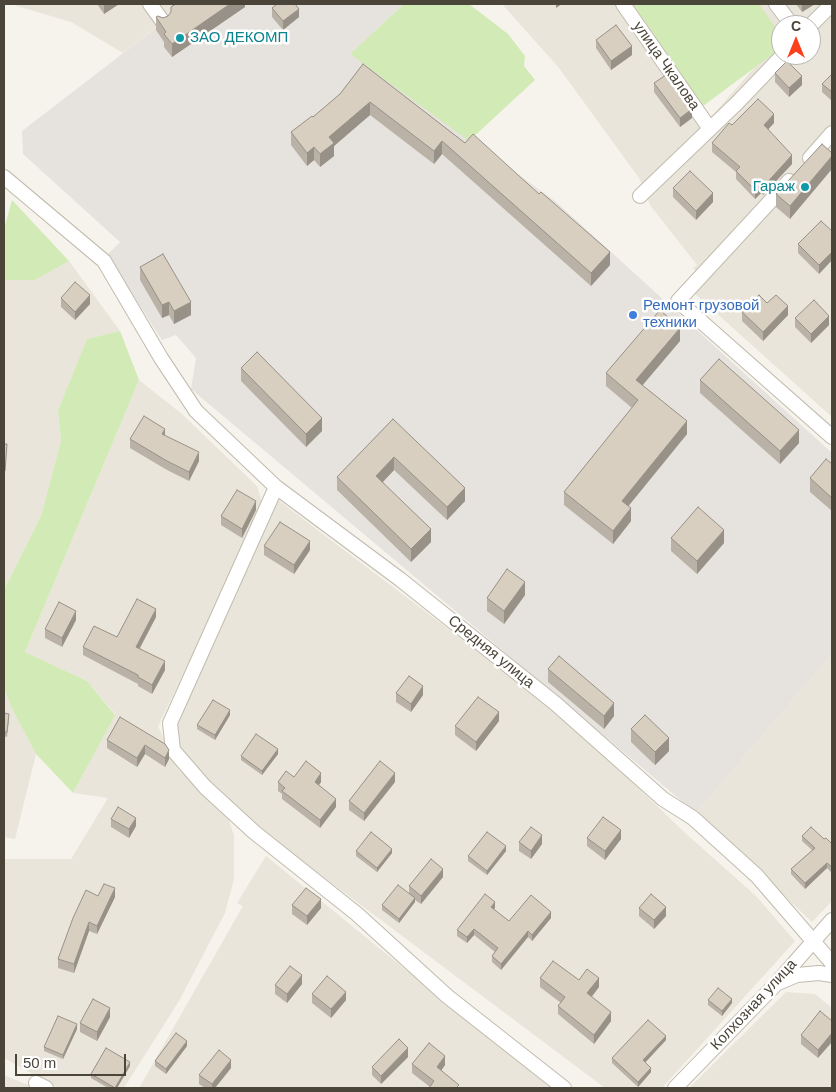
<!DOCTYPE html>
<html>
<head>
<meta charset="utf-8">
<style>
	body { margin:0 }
	#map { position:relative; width:836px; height:1092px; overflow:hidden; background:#f6f3ec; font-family:Arial,sans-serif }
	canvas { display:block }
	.frame { position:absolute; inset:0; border:5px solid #4b4439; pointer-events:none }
	.north { position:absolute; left:771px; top:15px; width:50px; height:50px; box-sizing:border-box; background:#fff; border:1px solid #b7b4b0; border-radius:50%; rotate:0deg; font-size:14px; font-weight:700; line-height:20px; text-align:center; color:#4b4439 }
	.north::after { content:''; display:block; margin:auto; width:18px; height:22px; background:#fc3f1d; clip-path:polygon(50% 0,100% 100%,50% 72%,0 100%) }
	.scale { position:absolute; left:15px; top:1054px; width:111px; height:22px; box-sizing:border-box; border:2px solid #4b4439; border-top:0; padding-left:6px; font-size:15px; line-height:18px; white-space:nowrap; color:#4b4439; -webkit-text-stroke:4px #fff; paint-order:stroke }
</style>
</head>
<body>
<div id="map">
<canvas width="836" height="1092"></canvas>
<div class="frame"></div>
<div class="north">С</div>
<div class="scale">50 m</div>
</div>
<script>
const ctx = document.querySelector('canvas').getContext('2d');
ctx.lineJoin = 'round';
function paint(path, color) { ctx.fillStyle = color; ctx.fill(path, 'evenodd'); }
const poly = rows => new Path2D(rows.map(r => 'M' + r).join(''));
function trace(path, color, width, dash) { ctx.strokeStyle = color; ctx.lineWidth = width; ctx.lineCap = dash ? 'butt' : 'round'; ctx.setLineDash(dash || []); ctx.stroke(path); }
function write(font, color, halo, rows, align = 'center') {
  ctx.font = font + ' Arial,sans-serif'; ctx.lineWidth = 5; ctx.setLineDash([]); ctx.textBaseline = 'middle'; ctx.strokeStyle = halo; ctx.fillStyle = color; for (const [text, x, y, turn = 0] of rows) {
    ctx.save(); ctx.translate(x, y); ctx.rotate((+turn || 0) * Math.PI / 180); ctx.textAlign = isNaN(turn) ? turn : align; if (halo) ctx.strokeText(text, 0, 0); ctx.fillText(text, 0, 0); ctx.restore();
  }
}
const residential = poly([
	[10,4,186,4,123,53,71,22],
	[502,4,615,4,702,127,770,50,735,4,832,4,832,417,694,293,705,281,693,268,697,265,650,205,639,178,559,68],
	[781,25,811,25,811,55,781,55],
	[69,261,120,331,87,339,58,410,61,441,41,516,4,590,4,280,35,280],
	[139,380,182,414,257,486,264,508,158,726,178,769,227,815,234,835,234,879,225,913,179,1001,124,1088,58,1088,4,1058,4,859,71,859,108,798,73,793,115,714,87,681,25,652],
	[278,500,565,717,683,831,756,896,795,941,662,1088,605,1088,286,849,208,783,180,752,177,722],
	[832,654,832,901,812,922,696,813],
	[4,687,11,707,36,754,15,839,4,837],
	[266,856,551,1088,139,1088,243,906,237,903],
	[786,992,815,994,832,1008,832,1088,689,1088],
	[4,1075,28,1085,32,1088,4,1088]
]);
const industrial = poly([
	[187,4,404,4,350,54,555,201,832,453,832,654,696,813,191,389,196,358,176,335,162,340,107,255,120,242,23,154,22,131]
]);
const green = poly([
	[404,4,469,4,508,34,525,56,524,66,535,80,469,141,350,54],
	[633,4,759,4,781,35,781,48,703,106],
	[12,200,69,261,35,280,4,280,4,229],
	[120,331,139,380,25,652,87,681,115,715,73,793,36,754,11,707,4,687,4,590,41,516,61,441,58,410,87,339]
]);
const street = poly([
	[150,4,163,22],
	[623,4,710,129],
	[776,4,792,25],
	[811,25,832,4],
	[810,158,832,133],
	[4,177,104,261,161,358,196,411,276,487,401,580,556,704,663,799,693,818,757,876,832,963],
	[789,181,678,301,832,437],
	[640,196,737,103,783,55],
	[276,487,170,723,173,750,205,787,254,832,357,914,447,996,564,1088],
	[778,983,797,975,819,973,832,975],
	[36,1083,46,1088],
	[675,1088,775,985,832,920]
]);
const wall = poly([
	[97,4,119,4,104,14],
	[245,4,245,7,172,57,164,47,164,42,156,30,156,17,163,18],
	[796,4,815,4,802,12],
	[272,8,299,17,283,30,272,17],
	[596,40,632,55,611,70,596,48],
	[363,64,465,143,539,194,610,265,591,286,442,154,434,164,370,115,334,146,334,156,320,167,314,160,307,166,291,145,291,132,313,117,340,94],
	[775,73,802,85,789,97,775,82],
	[832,74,832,101,822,92,822,84],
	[654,83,692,118,680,127,654,92],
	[774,123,768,129,792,164,763,195,761,193,755,199,736,179,736,172,712,152,712,143,732,125],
	[832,153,790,219,776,207,776,194],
	[673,188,713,202,696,220,673,197],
	[832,231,832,260,819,274,798,253,798,244],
	[140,267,191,315,174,324,169,315,162,318,140,280],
	[61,298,90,304,75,320,61,307],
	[767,303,788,315,763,341,742,321,742,312],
	[795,318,829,325,811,343,795,327],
	[680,341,642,385,687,434,628,506,631,521,613,544,564,505,564,492,632,408,606,386,606,373],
	[241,368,322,431,306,447,241,381],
	[700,380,799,443,780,464,700,393],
	[393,419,465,501,447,520,394,470,383,482,431,542,411,562,337,490,337,477],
	[165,436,199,461,189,481,167,470,130,448,130,439],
	[832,464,832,511,810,492,810,478],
	[256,510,242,538,221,525,221,516],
	[671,538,724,543,697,574,671,551],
	[264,546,310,550,294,574,264,555],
	[525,595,504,624,487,611,487,598],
	[156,617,140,648,165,670,152,694,138,686,138,684,83,655,83,647,117,637],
	[76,620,62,647,45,638,45,629],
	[548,669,614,716,604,729,548,682],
	[396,693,423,695,411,712,396,702],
	[4,713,9,719,7,737,4,736],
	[230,715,215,740,197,729,197,725],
	[120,717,169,759,165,767,145,754,137,767,107,748,107,740],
	[499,721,476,751,455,735,455,726],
	[631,729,669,751,655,765,631,742],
	[278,754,262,775,241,760,241,756],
	[294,777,321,782,319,785,336,807,320,828,282,799,282,794,278,791,278,782],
	[395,782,364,821,349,810,349,801],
	[111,819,136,826,129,838,111,827],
	[802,836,824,839,832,844,832,873,827,868,805,889,791,874,791,869,812,850,802,841],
	[587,838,621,839,605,860,587,846],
	[519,842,542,844,531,859,519,851],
	[356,851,392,853,377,872,356,856],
	[506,851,487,875,468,861,468,856],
	[443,877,421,904,415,900,415,902,399,923,382,910,382,905,409,893,409,886],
	[98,896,115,897,97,934,89,931,74,973,58,968,58,959],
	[292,905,321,908,307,925,292,914],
	[495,908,494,909,509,921,551,918,532,941,528,937,501,970,492,962,492,956,495,952,474,935,467,943,457,936,457,930],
	[639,908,666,916,654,929,639,916],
	[540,978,579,980,599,987,592,997,611,1021,594,1044,558,1014,558,1006,561,1003,540,987],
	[302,984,287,1003,275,994,275,985],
	[312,994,346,1000,331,1018,312,1003],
	[708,1000,732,1003,722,1016,708,1005],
	[110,1017,97,1041,80,1032,80,1023],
	[832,1021,818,1058,801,1044,801,1035],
	[77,1029,63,1059,44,1051,44,1047],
	[666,1040,645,1062,651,1072,638,1087,612,1063,612,1058],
	[187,1046,166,1074,155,1066,155,1061],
	[408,1057,381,1084,372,1075,372,1067],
	[412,1064,445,1065,441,1071,459,1088,430,1087,412,1073],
	[130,1066,117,1088,108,1088,91,1078,91,1074],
	[231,1068,215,1088,205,1088,199,1084,199,1075]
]);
const shadedWall = poly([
	[106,4,119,4,104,14,104,5],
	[230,4,245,4,245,7,172,57,172,44],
	[556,4,562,4,556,8],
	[802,4,815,4,802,12],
	[299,9,299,17,283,30,283,21],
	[632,46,632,55,611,70,611,61],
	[802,76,802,85,789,97,789,88],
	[370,102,370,115,334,146,334,156,320,167,320,154,329,137],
	[692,109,692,118,680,127,680,118],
	[774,114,774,123,764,134,764,125],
	[442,141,442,154,434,164,434,151],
	[314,147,314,160,307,166,307,153],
	[792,155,792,164,763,195,763,187],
	[832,156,832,169,790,219,790,206],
	[761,185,761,193,755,199,755,190],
	[713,193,713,202,696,220,696,211],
	[610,252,610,265,591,286,591,273],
	[832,252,832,260,819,274,819,265],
	[90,295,90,304,75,320,75,312],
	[169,302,169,315,162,318,162,305],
	[191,302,191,315,174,324,174,311],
	[788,306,788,315,763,341,763,332],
	[829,316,829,325,811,343,811,334],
	[680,328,680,341,636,393,636,380],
	[322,418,322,431,306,447,306,434],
	[687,421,687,434,622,514,622,501],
	[165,429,165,437,162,434],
	[799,430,799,443,780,464,780,451],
	[199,452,199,461,189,481,189,472],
	[394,457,394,470,376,489,376,476],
	[465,488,465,501,447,520,447,507],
	[256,501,256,510,242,538,242,529],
	[631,508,631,521,613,544,613,531],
	[431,529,431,542,411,562,411,549],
	[724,530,724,543,697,574,697,561],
	[310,541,310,550,294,574,294,565],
	[525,582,525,595,504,624,504,611],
	[156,609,156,617,136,655,136,647],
	[76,611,76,620,62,647,62,638],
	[165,661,165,670,152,694,152,685],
	[423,686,423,695,411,712,411,704],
	[614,703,614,716,604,729,604,716],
	[230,710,230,715,215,740,215,735],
	[499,712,499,721,476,751,476,742],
	[669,738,669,751,655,765,655,752],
	[145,745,145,754,137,767,137,758],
	[278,749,278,754,262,775,262,771],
	[169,750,169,759,165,767,165,758],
	[321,773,321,782,315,790,315,782],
	[395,773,395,782,364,821,364,813],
	[336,799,336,807,320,828,320,820],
	[136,818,136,826,129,838,129,829],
	[621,830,621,839,605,860,605,851],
	[542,835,542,844,531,859,531,851],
	[506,846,506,851,487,875,487,871],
	[392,849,392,853,377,872,377,868],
	[827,863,827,868,805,889,805,883],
	[443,869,443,877,421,904,421,896],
	[115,888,115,897,97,934,97,926],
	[415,898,415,902,399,923,399,919],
	[321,899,321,908,307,925,307,916],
	[495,902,495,908,491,913,491,907],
	[666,907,666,916,654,929,654,920],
	[551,912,551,918,532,941,532,935],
	[89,922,89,931,74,973,74,964],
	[474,929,474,935,467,943,467,937],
	[528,931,528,937,501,970,501,964],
	[302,975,302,984,287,1003,287,994],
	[599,978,599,987,587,1002,587,993],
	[346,992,346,1000,331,1018,331,1009],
	[732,999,732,1003,722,1016,722,1011],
	[110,1008,110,1017,97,1041,97,1032],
	[611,1012,611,1021,594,1044,594,1035],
	[77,1024,77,1029,63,1059,63,1055],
	[832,1033,832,1042,818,1058,818,1050],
	[666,1036,666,1040,643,1065,643,1060],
	[187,1041,187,1046,166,1074,166,1069],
	[408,1048,408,1057,381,1084,381,1076],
	[445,1056,445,1065,437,1076,437,1067],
	[231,1060,231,1068,215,1088,212,1088,212,1084],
	[130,1062,130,1066,117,1088,115,1088],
	[651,1068,651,1072,638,1087,638,1082]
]);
const building = poly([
	[176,4,230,4,172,44,164,34,166,32,156,17,158,16,163,18,168,16,171,12,171,7,176,4],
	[277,4,295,4,299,9,283,21,272,8,277,4],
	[616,25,632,46,611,61,596,40,616,25],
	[787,61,802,76,789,88,775,73,787,61],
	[363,64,465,143,473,134,539,194,541,192,610,252,591,273,442,141,434,151,370,102,329,137,334,143,320,154,314,147,307,153,291,132,312,116,313,117,340,94,363,64],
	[832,74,832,92,822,84,832,74],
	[666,75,692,109,680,118,654,83,666,75],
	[758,99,774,114,764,125,792,155,763,187,761,185,755,190,736,171,740,167,712,143,729,123,732,125,758,99],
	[822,144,832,153,832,156,790,206,776,194,822,144],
	[690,171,713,193,696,211,673,188,690,171],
	[821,221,832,231,832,252,819,265,798,244,821,221],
	[163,254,191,302,174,311,169,302,162,305,140,267,163,254],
	[75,282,90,295,75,312,61,298,75,282],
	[759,295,767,303,776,295,788,306,763,332,742,312,759,295],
	[814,300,829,316,811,334,795,318,814,300],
	[660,310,680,328,636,380,687,421,622,501,631,508,613,531,564,492,638,400,606,373,660,310],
	[257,352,322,418,306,434,241,368,257,352],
	[719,359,799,430,780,451,700,380,719,359],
	[144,416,165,429,162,434,199,452,189,472,167,461,130,439,144,416],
	[393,419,465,488,447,507,394,457,376,476,431,529,411,549,337,477,393,419],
	[4,444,7,444,5,471,4,471,4,444],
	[826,459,832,464,832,498,810,478,826,459],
	[237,490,256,501,242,529,221,516,237,490],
	[698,507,724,530,697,561,671,538,698,507],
	[280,522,310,541,294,565,264,546,280,522],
	[507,569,525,582,504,611,487,598,507,569],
	[137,599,156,609,136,647,165,661,152,685,138,677,138,675,83,647,94,626,117,637,137,599],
	[59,602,76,611,62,638,45,629,59,602],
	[559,656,614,703,604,716,548,669,559,656],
	[409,676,423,686,411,704,396,693,409,676],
	[478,697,499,712,476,742,455,726,478,697],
	[213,700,230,710,215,735,197,725,213,700],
	[4,713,9,714,7,732,4,732,4,713],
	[645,715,669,738,655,752,631,729,645,715],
	[120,717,165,744,169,750,165,758,145,745,137,758,107,740,120,717],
	[256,734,278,749,262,771,241,756,256,734],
	[306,761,321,773,315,782,336,799,320,820,282,791,285,788,278,782,286,771,294,777,306,761],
	[380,761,395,773,364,813,349,801,380,761],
	[118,807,136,818,129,829,111,819,118,807],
	[603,817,621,830,605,851,587,838,603,817],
	[531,827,542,835,531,851,519,842,531,827],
	[811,827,824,839,826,838,832,844,832,867,827,863,805,883,791,869,815,848,802,836,811,827],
	[371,832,392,849,377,868,356,851,371,832],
	[487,832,506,846,487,871,468,856,487,832],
	[431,859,443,869,421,896,409,886,431,859],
	[104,884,115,888,97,926,89,922,74,964,58,959,73,918,86,890,98,896,104,884],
	[398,885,415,898,399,919,382,905,398,885],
	[306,888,321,899,307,916,292,905,306,888],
	[485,894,495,902,491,907,509,921,531,895,551,912,532,935,528,931,501,964,492,956,498,948,474,929,467,937,457,930,485,894],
	[651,894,666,907,654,920,639,908,651,894],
	[553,961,579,980,587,969,599,978,587,993,611,1012,594,1035,558,1006,565,997,540,978,553,961],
	[290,966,302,975,287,994,275,985,290,966],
	[327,976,346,992,331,1009,312,994,327,976],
	[718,988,732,999,722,1011,708,1000,718,988],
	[93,999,110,1008,97,1032,80,1023,93,999],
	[820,1011,832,1021,832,1033,818,1050,801,1035,820,1011],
	[58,1016,77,1024,63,1055,44,1047,58,1016],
	[648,1020,666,1036,643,1060,651,1068,638,1082,612,1058,648,1020],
	[176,1033,187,1041,166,1069,155,1061,176,1033],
	[399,1039,408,1048,381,1076,372,1067,399,1039],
	[429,1043,445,1056,437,1067,459,1085,456,1088,429,1088,434,1081,412,1064,429,1043],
	[106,1048,130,1062,115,1088,91,1074,106,1048],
	[219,1050,231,1060,212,1084,199,1075,219,1050]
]);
const markers = [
	[180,38,5,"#0f9aa8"],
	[805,187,5,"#0f9aa8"],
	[633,315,5,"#3f7fe0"]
];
const cultureNames = [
	["ЗАО ДЕКОМП",190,38],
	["Гараж",795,187,"right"]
];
const streetNames = [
	["улица Чкалова",666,66,55],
	["Средняя улица",491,652,39],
	["Колхозная улица",754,1005,-47]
];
const shopNames = [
	["Ремонт грузовой",643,306],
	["техники",643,323]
];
paint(residential, '#eae5da');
paint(industrial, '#e6e2dd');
paint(green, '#d2eab5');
trace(street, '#c2bbae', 16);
trace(street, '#fff', 14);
paint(wall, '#bab2a6');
paint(shadedWall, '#979187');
paint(building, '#d8cfc1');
trace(building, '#979187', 1);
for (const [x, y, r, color] of markers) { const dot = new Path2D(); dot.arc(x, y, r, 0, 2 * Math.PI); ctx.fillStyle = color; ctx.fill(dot); trace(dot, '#fff', 2); }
write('15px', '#0d838f', '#fff', cultureNames, 'left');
write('15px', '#4b4439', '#fff', streetNames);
write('15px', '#366cbe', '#fff', shopNames, 'left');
</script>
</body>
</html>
